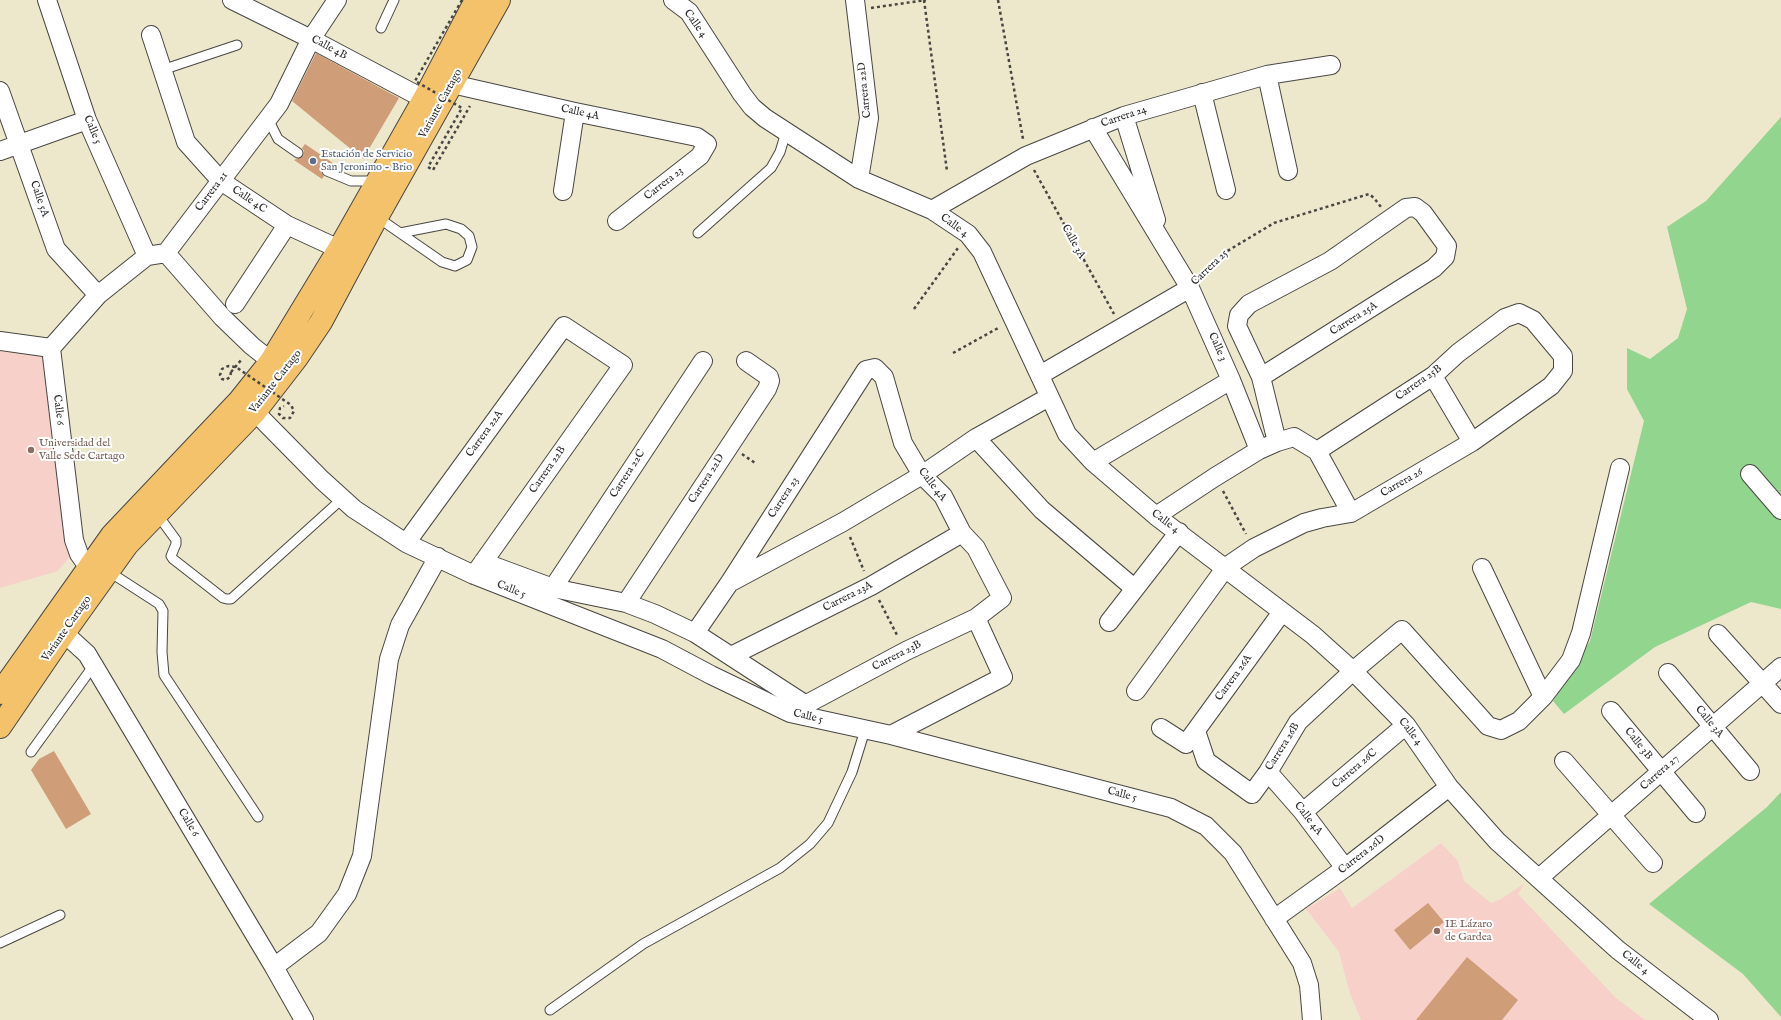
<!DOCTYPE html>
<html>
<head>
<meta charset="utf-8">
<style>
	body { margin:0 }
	canvas { display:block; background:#ede8cc }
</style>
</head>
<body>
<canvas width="1781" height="1020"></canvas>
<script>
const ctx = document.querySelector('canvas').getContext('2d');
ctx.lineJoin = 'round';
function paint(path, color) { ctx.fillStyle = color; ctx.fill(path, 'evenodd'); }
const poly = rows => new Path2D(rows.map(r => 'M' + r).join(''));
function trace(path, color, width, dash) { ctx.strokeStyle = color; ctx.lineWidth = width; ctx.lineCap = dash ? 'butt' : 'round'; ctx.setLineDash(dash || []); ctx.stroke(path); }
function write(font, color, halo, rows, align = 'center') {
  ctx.font = font + ' "IM FELL English",serif'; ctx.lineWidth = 4; ctx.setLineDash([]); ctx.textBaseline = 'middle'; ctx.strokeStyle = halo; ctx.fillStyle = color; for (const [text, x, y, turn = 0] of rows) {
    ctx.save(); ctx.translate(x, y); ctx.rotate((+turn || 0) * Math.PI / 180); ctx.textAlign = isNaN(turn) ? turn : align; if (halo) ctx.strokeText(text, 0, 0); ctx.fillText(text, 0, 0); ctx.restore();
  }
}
const built = poly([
	[0,339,51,348,74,552,58,571,0,588],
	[1441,843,1458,861,1464,881,1491,903,1501,899,1525,883,1518,894,1615,997,1645,1020,1361,1020,1350,994,1339,952,1306,909,1340,888,1352,908]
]);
const green = poly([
	[1781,117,1781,609,1751,602,1655,647,1564,714,1553,701,1590,641,1644,421,1627,389,1627,348,1650,359,1678,338,1687,309,1667,227,1706,201],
	[1781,792,1781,1017,1743,974,1649,904,1767,807]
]);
const building = poly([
	[316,53,399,98,363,159,292,101],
	[305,144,333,163,331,166,326,165,322,168,321,172,324,176,322,179,294,160,303,156,304,151,302,148],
	[54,751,91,814,66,829,31,770,39,759],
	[1428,903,1444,922,1410,950,1394,930],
	[1467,957,1518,1000,1502,1020,1416,1020]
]);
const path = poly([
	[924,0,947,171],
	[998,0,1023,139],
	[871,8,926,0],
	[1034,170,1114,314],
	[1202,276,1224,253,1274,223,1369,194,1374,198,1381,207],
	[914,309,958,248],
	[953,353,1000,327],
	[231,372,242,359],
	[742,454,755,463],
	[1223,491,1246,534],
	[850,537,864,571],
	[879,600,898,637]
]);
const lane = poly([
	[381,28,394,0],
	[162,70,237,45],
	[268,119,278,139,298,153],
	[327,171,351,181,376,181],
	[377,217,442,262,455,266,467,260,472,247,469,236,461,229,446,224,400,233],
	[698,233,771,168,780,152,786,132],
	[157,514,176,540,176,544,171,556,173,559,223,598,227,599,231,599,343,498],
	[108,571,159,604,163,611,162,652,164,675,258,817],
	[31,752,94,665],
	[0,943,60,915],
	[550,1010,643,944,780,868,810,844,828,823,852,772,865,730]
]);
const street = poly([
	[47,0,87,120,147,256],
	[232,0,311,39,424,99],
	[673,0,689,12,742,94,752,107,765,118,859,179,932,210,968,234,982,252,1067,434,1093,462,1156,516,1313,635,1353,671,1406,725,1449,787,1497,841,1618,950,1709,1020],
	[855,0,869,118,859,179],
	[151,35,186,142,221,181,287,225,339,249],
	[1267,75,1288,171],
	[452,84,575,112,697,137,707,144,700,156,617,221],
	[0,91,56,249,98,295],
	[1202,93,1226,190],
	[1124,116,1156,220],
	[1093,128,1190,288,1231,380,1259,450],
	[0,151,87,120],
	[563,191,575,112],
	[932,210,1026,156,1124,116,1267,75,1331,65],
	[166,253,222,317,252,346,271,361],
	[235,304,287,225],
	[0,341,51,348],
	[51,348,98,295,147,256,166,253,279,104,311,39,337,0],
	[51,348,74,540,79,554,89,568],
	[1040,375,1190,288],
	[1433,376,1472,442],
	[1261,377,1434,268,1445,257,1447,246,1423,213,1415,207,1406,208,1330,261,1249,304,1239,315,1237,326,1261,377,1277,442],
	[255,412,322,480,354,509,406,543,474,575,662,649,711,675,790,713,891,735,1171,808,1206,826,1233,853,1302,963,1309,985,1312,1020],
	[976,438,1042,510,1134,588],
	[1317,451,1351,513],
	[1093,462,1231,380],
	[1750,474,1781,510],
	[1156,516,1215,477,1259,450,1277,442,1294,437,1317,451],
	[406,543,564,326,623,365,474,575],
	[483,562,553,588,626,603,655,614,695,633,806,705],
	[1482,568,1543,697],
	[731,582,843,522,922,475,976,438,1049,397],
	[553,588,703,361],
	[626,603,767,389,770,381,769,377,746,361],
	[1109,622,1179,532],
	[64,633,87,654,274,967,304,1020],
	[695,633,730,582,866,370,875,368,884,377,903,443,922,475,943,496,962,533,976,548,1002,598,976,618,906,651,790,713],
	[1718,634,1781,704],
	[731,656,871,586,962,533],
	[1668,673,1750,771],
	[1136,691,1226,567,1254,548,1304,523,1322,518,1351,513,1472,442,1551,386,1563,371,1563,356,1533,320,1519,313,1505,318,1458,353,1433,376,1317,451],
	[1611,711,1696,813],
	[1161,728,1186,744,1282,612],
	[1196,731,1206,761,1252,794,1268,772,1298,722,1353,671,1402,630,1488,726,1501,730,1519,721,1543,697,1571,660,1581,633,1620,468],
	[891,735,1003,677,976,618],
	[1564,761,1653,863],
	[1268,772,1303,812,1345,868],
	[1303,812,1406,725],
	[1539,878,1781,667],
	[1274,919,1345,868,1449,787],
	[274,967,319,933,347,894,362,856,389,659,400,625,438,557]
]);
const highway = poly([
	[0,693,112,535,239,401,271,361,339,249,424,99,476,0],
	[0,727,64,633,127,545,255,412,296,359,321,322,377,217,499,0]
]);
const pathBridge = poly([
	[462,0,415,81,462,108,428,167,433,170,470,106],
	[231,372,230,377,226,380,222,379,220,375,222,369,228,366,236,367,291,405,294,411,290,418,283,418,279,414,280,408,284,406]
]);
const markers = [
	[313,161,4,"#5c6f8a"],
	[31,450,4,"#8d6e63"],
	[1437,931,4,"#8d6e63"]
];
const streetNames = [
	["Calle 4",695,24,54],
	["Calle 4B",329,48,28],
	["Carrera 22D",865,90,-96],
	["Variante Cartago",441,104,-61],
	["Calle 4A",580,113,12],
	["Carrera 24",1124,117,-19],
	["Calle 5",92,130,67],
	["Carrera 23",664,184,-38],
	["Carrera 21",212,192,-53],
	["Calle 5A",39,199,71],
	["Calle 4C",249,200,34],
	["Calle 4",954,226,36],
	["Calle 3A",1073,242,61],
	["Carrera 25",1210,268,-44],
	["Carrera 25A",1354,319,-32],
	["Calle 3",1217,347,66],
	["Variante Cartago",276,382,-52],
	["Carrera 25B",1419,383,-35],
	["Calle 6",58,410,83],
	["Carrera 22A",485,434,-54],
	["Carrera 22B",548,470,-55],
	["Carrera 22C",628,474,-57],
	["Carrera 22D",707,479,-57],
	["Carrera 26",1402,483,-30],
	["Calle 4A",932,485,52],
	["Carrera 23",784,498,-57],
	["Calle 4",1165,522,37],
	["Calle 5",511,590,22],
	["Carrera 23A",848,597,-27],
	["Variante Cartago",67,629,-55],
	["Carrera 23B",897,656,-27],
	["Carrera 26A",1234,678,-54],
	["Calle 5",808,717,13],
	["Calle 3A",1709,722,50],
	["Calle 4",1410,732,52],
	["Calle 3B",1638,744,51],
	["Carrera 26B",1283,747,-58],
	["Carrera 26C",1355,769,-40],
	["Carrera 27",1660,773,-41],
	["Calle 5",1122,795,15],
	["Calle 4A",1308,819,52],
	["Calle 6",188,823,59],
	["Carrera 26D",1362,855,-38],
	["Calle 4",1635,963,38]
];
const serviceNames = [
	["Estación de Servicio",321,155],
	["San Jeronimo - Brio",321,168]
];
const educationNames = [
	["Universidad del",39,444],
	["Valle Sede Cartago",39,457],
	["IE Lázaro",1445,925],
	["de Gardea",1445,938]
];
paint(built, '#f7d1c9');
paint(green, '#92d58e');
paint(building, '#d09d79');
trace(lane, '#484743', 11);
trace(street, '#484743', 20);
trace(highway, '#484743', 24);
trace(path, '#484743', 2.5, [3, 3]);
trace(lane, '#fff', 9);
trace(street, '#fff', 18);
trace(highway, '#f3c26a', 22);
trace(pathBridge, '#484743', 2.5, [3, 3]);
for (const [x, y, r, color] of markers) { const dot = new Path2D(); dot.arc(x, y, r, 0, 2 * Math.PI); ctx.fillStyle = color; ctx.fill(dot); trace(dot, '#fff', 1.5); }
write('11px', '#2b2b2b', '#fff', streetNames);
write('11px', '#4e5e75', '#fff', serviceNames, 'left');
write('11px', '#785e54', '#fff', educationNames, 'left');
</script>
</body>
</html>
